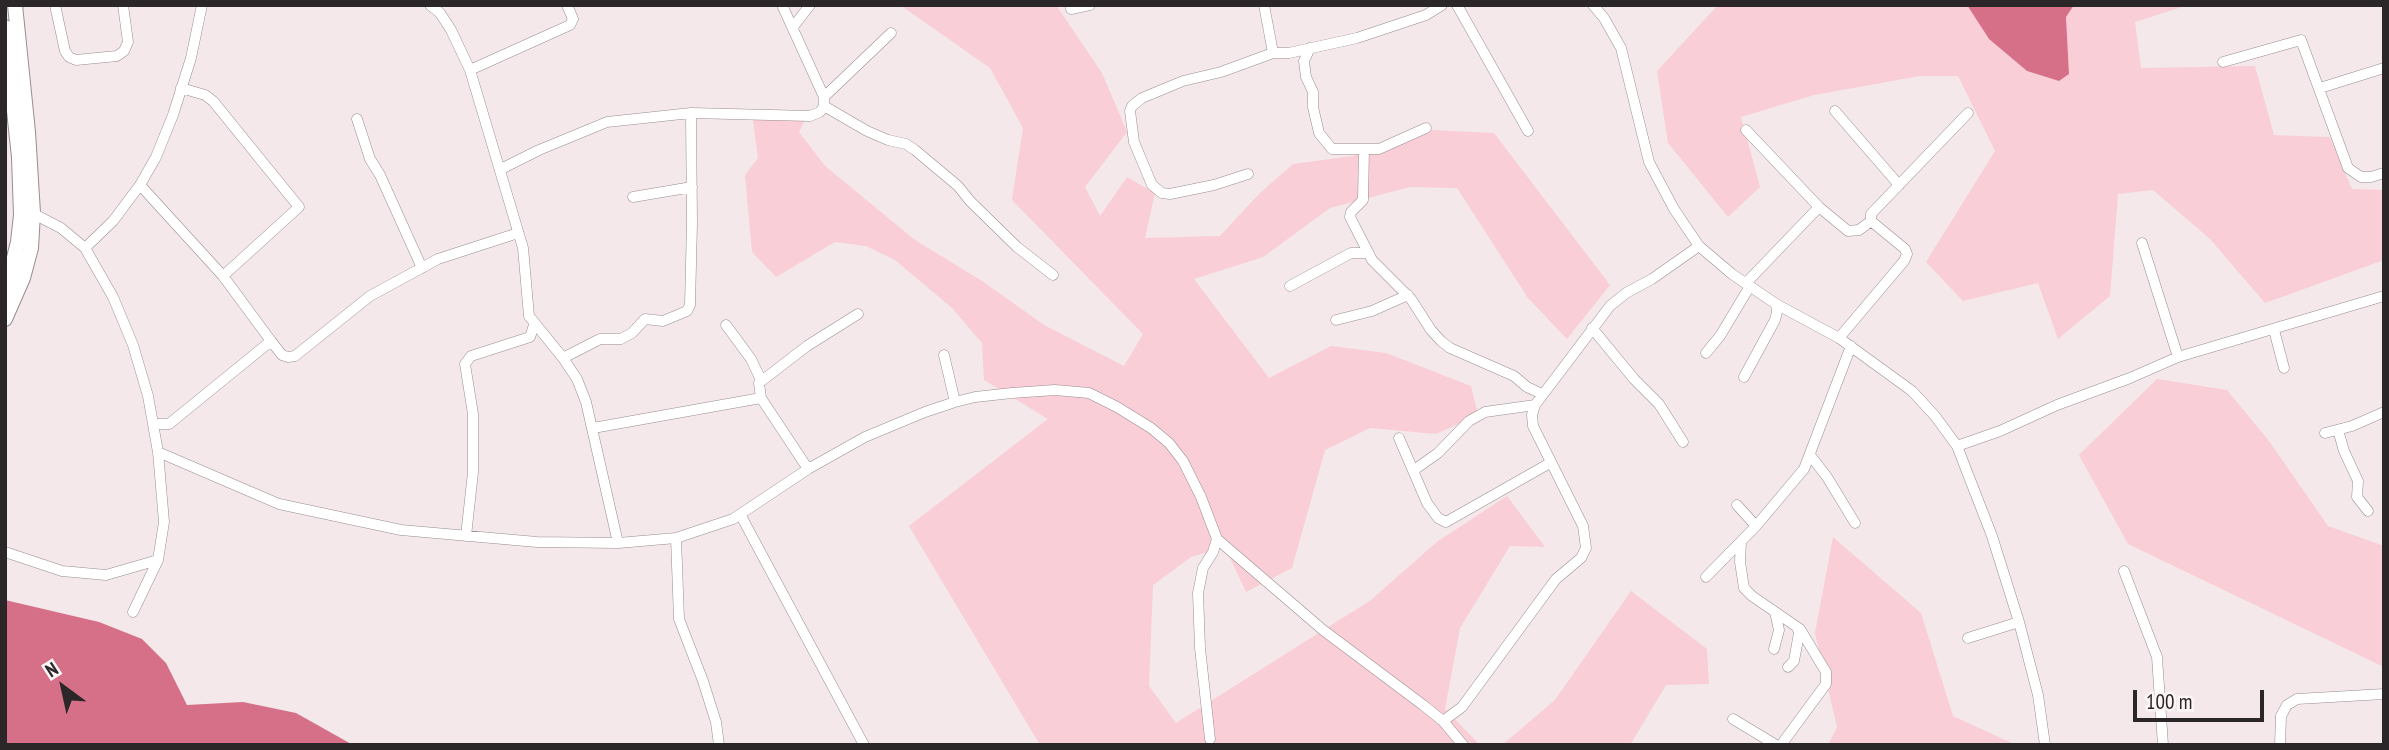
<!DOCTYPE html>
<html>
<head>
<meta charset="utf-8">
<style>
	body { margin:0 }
	#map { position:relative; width:2389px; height:750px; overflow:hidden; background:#f4e8ea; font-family:"PT Sans Narrow",sans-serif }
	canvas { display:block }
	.frame { position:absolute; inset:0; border:7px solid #2b2728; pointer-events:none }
	.north { position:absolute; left:28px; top:652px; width:70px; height:70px; -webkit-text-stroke:5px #fdf6f7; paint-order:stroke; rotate:327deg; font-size:19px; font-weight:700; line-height:28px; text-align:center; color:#2b2728 }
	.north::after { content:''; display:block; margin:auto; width:24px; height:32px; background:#2b2728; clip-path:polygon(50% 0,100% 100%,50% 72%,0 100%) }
	.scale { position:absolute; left:2133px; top:690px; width:131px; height:32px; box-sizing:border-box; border:4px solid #2b2728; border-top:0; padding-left:9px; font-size:21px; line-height:24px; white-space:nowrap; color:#2b2728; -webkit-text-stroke:5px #fdf6f7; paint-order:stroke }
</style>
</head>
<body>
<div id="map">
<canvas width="2389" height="750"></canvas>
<div class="frame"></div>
<div class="north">N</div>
<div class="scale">100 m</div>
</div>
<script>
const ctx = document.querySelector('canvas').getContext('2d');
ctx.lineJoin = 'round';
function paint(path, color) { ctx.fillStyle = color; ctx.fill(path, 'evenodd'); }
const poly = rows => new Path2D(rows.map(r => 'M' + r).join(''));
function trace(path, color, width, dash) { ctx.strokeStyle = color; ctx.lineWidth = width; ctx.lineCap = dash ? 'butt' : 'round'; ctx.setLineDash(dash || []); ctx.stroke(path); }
const green = poly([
	[900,5,1056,5,1102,73,1127,132,1085,187,1100,216,1127,177,1155,193,1145,238,1220,236,1259,194,1293,164,1353,156,1431,130,1494,133,1610,285,1567,339,1528,298,1457,188,1410,187,1330,208,1263,257,1194,279,1269,378,1331,346,1386,353,1471,386,1478,415,1436,434,1370,428,1325,450,1292,568,1246,592,1225,547,1191,557,1153,585,1149,686,1176,723,1371,600,1438,541,1507,496,1545,547,1510,546,1460,628,1445,709,1480,745,1040,745,909,526,1048,419,984,380,982,343,952,308,895,260,866,246,835,242,776,277,752,252,745,175,758,158,752,114,807,115,799,132,825,166,915,240,982,281,1044,325,1124,366,1143,334,1012,200,1023,128,990,68],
	[1718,5,1967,5,1989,39,2027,71,2059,81,2069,73,2066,17,2074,5,2188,5,2135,22,2141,68,2255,66,2274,135,2330,137,2352,189,2384,190,2384,260,2265,303,2210,239,2153,190,2118,194,2110,296,2058,339,2038,283,1963,301,1926,262,1995,151,1958,76,1920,76,1814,95,1741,117,1760,187,1728,217,1668,143,1657,71],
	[2157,379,2227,390,2269,441,2328,526,2384,546,2384,667,2128,544,2079,455],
	[1833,537,1921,613,1953,716,2016,745,1828,745,1837,727,1815,633],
	[1631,591,1707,649,1709,684,1666,685,1630,745,1502,745,1555,700]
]);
const water = poly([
	[1967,5,2074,5,2066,17,2069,74,2059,81,2027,71,1989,39],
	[5,600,99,622,142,639,166,663,187,705,243,702,296,713,353,745,5,745]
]);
const street = poly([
	[55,5,65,51,69,57,76,60,117,56,124,51,128,42,123,5],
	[430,5,440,13,451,30,470,70,523,248,529,316,563,358,577,379,586,402,618,543],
	[1264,5,1273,53],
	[1457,5,1528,131],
	[1593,5,1604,18,1621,48,1649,162,1674,209,1699,246,1732,274,1776,304,1839,338,1912,391,1935,416,1957,446,1992,536,2019,622,2038,695,2045,745],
	[1071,9,1090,5],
	[793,27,810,5],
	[1310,48,1304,61,1306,77,1313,92,1313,107,1319,133,1332,149,1379,149,1426,128],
	[2223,62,2301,40,2348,168,2361,177,2371,177,2384,173],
	[470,70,570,25,573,19,567,5],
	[181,88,205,95,213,101,299,207,223,276],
	[2320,88,2384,68],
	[824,97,891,33],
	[824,106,867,131,888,140,906,144,915,150,958,186,970,201,1017,247,1053,275],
	[1835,111,1899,185],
	[357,119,370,159,380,175,422,268],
	[1746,130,1819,207],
	[1364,150,1363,200,1351,212,1350,217,1372,260,1411,299,1431,330,1441,341,1450,348,1514,376,1527,387,1542,394],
	[501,169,539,150,607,122,691,113,810,116,820,112,824,106,824,97,782,5],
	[1248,174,1214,185,1170,194,1162,193,1152,185,1134,142,1130,111,1132,106,1142,98,1183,81,1221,72,1273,53,1289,53,1357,38,1426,15,1442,5],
	[140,185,223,276,271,341,282,355,288,357,295,356,370,296,438,259,518,233],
	[633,197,692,187],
	[30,212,61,228,85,248,113,297,133,345,148,396,158,452,164,522,158,560,133,612],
	[2142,243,2178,357],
	[85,248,113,221,140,185,156,157,173,115,191,58,202,5],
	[1746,283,1819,207,1848,231,1859,230,1871,221,1871,214,1968,113],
	[1290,286,1351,253,1368,253],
	[1336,320,1372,311,1408,295],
	[726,325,751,359,761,380],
	[1592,328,1634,379,1659,404,1683,442],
	[2274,330,2284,368],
	[1839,338,1904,261,1907,254,1905,249,1871,221],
	[1706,353,1720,336,1750,286],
	[944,355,955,402],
	[563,358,600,339,621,339,632,333,645,319,663,321,687,311,690,305,692,223,691,113],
	[1744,377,1775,320,1777,312,1776,304],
	[153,424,169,424,271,341],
	[593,428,761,398],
	[2338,430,2344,451,2358,481,2357,497,2368,511],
	[2325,433,2352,426,2384,412],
	[1399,438,1427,503,1438,518,1446,522,1550,463],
	[1957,446,2000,431,2057,405,2130,378,2178,357,2384,296],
	[158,452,279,504,401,530,537,542,618,543,676,538,733,519,808,469,865,437,925,412,955,402,975,397,1012,393,1055,390,1089,393,1117,407,1151,428,1169,443,1183,461,1201,497,1217,539,1323,630,1423,705,1443,721,1463,745],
	[1810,455,1827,477,1855,523],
	[808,469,761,398,759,383,807,346,858,314],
	[1414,470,1438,453,1469,421,1485,412,1535,405],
	[1737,505,1756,526],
	[740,514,864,745],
	[466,536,473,472,473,414,465,364,471,356,530,337,534,325],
	[676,538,679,619,703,681,716,722,719,745],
	[1741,542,1740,562,1744,588,1752,596,1800,629,1826,672,1826,684,1781,745],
	[5,552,62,571,106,575,158,560],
	[2124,571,2157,657,2163,745],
	[1706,577,1756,526,1804,469,1851,346],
	[1968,638,2019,622],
	[1774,649,1779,630,1775,612],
	[1788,667,1794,661,1799,633,1797,627],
	[1733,719,1776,745],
	[1443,721,1462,707,1556,579,1581,558,1586,548,1583,526,1533,426,1532,415,1535,405,1610,306,1626,293,1652,279,1699,246],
	[1210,739,1200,648,1198,593,1203,568,1213,552,1217,539],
	[2280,745,2281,716,2287,705,2297,699,2384,694]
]);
const secondary = poly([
	[5,27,19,157,21,215,18,242,5,293],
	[5,319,23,278,31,248,33,213,28,132,15,5]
]);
paint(green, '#f9ced6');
paint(water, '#d57088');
trace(street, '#988d8f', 11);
trace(secondary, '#988d8f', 16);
trace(street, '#fff', 10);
trace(secondary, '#fff', 14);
</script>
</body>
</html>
